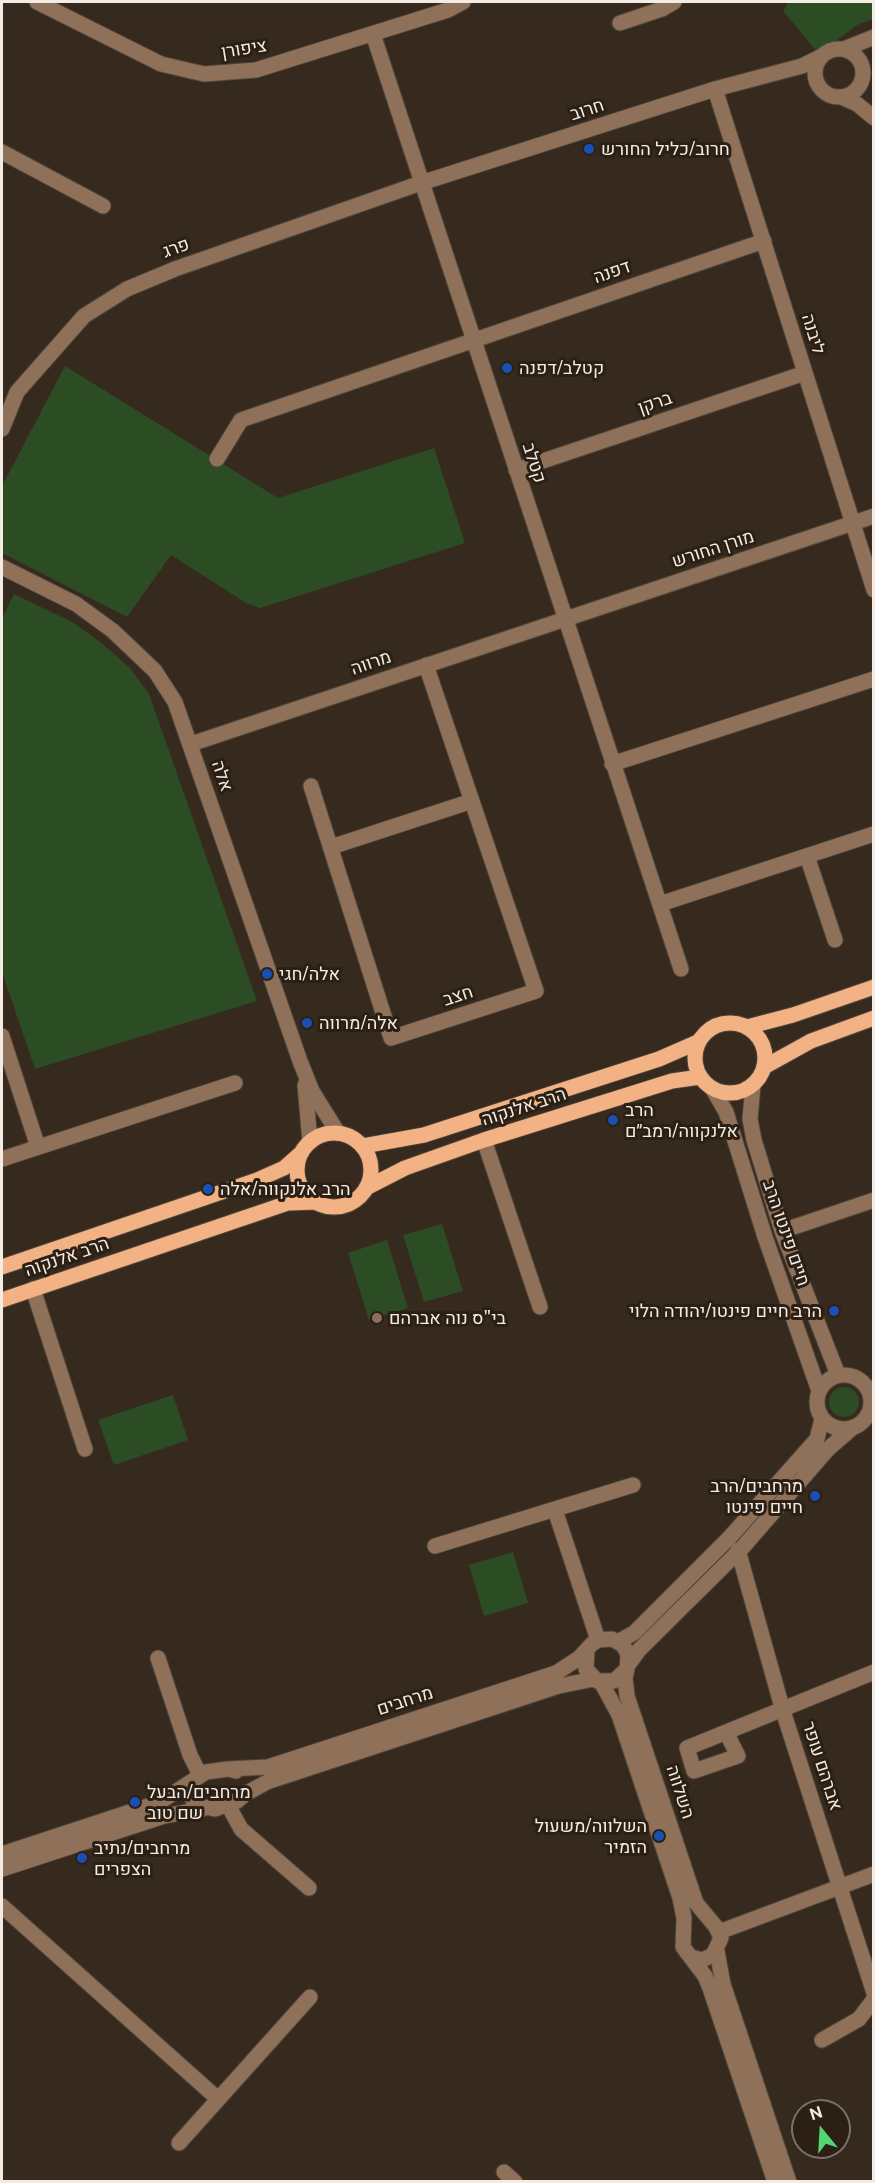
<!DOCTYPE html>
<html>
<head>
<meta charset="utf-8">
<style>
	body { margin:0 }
	#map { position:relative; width:875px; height:2183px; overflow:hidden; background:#362a1f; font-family:"Public Sans",sans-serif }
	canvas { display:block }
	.frame { position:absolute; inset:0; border:3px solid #f3ebe4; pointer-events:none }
	.north { position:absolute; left:791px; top:2099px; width:60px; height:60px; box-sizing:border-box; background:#2c2015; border:2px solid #7c7168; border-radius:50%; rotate:342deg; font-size:16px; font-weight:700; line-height:24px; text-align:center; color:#f3ebe4 }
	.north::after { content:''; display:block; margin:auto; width:21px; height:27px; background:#53d672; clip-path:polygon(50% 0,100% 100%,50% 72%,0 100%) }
</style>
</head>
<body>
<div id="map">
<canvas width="875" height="2183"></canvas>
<div class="frame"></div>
<div class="north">N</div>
</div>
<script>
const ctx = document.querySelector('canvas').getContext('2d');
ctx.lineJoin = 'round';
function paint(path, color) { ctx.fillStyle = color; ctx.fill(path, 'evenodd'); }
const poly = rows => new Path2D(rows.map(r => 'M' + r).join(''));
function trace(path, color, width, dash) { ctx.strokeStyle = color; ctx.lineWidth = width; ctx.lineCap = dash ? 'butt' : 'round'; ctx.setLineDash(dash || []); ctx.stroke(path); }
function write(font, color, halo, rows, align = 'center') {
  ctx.font = font + ' "Public Sans",Heebo,sans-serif'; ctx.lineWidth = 6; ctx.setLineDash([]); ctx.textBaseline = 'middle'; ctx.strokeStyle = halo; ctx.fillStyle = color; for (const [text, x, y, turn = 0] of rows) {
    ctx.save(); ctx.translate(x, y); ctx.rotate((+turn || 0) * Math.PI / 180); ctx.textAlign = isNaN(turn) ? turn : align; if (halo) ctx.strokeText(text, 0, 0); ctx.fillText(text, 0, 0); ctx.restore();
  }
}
const green = poly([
	[788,2,873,2,873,19,857,25,819,54,783,11],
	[65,366,278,498,434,448,465,543,260,608,246,603,171,555,127,617,2,553,2,486],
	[14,594,74,623,104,645,130,668,149,694,257,1001,35,1069,2,972,2,618],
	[442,1224,463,1291,424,1302,403,1235],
	[387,1240,408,1308,369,1320,348,1253],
	'829 1402a15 15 0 1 1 30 0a15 15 0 1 1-30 0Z',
	[173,1395,188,1440,114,1465,98,1420],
	[513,1552,528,1603,484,1616,469,1565]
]);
const minor = poly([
	[37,2,161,64,204,74,256,70,448,10,463,2],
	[620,23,662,9,674,2],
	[373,34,681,969],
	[844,49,874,37],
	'815 73a24 24 0 1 1 48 0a24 24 0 1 1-48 0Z',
	[715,89,874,590],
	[841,97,857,104,874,118],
	[2,152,103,206],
	[2,429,17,392,84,316,127,289,175,269,421,183,715,89,802,66,822,56],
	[217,459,241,420,764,241],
	[516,470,805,373],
	[2,567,76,604,113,631,155,671,175,702,300,1061,312,1091,338,1133],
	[191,744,874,516],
	[612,764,874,679],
	[311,786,391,1038,536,991,426,665],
	[331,847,472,801],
	[807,856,835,940],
	[660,904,874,834],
	[2,1036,38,1147],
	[305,1085,310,1142],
	[753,1085,750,1119,754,1140,782,1231,838,1375],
	[712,1088,726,1112,765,1237,819,1391],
	[484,1140,540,1307],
	[2,1159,235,1083],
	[782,1231,874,1200],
	[33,1289,85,1449],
	'817 1402a27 27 0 1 1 54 0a27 27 0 1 1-54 0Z',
	[555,1510,598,1640],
	[435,1546,633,1485],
	[738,1550,783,1711,874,1993],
	[619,1641,634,1633,731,1536,817,1439,822,1419],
	[158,1658,190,1755,200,1775],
	[628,1665,639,1650,743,1547,828,1449,851,1429],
	[627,1669,625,1678,627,1696,696,1903,716,1927,721,1938,713,1955,702,1960,691,1957],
	[601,1682,619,1715,680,1898,684,1918,683,1947,705,1976,710,1988,775,2182],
	[726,1732,738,1756,694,1771,687,1748,874,1672],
	[228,1769,268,1767,556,1673,579,1658,592,1644,598,1640,612,1639,623,1645,628,1654,627,1669,614,1681,597,1681,586,1669,587,1650],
	[190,1783,188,1791,196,1805,215,1809,237,1801,245,1794,267,1782,559,1686,594,1679],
	[228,1805,241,1829,309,1888],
	[2,1854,160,1802,206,1772,228,1769,236,1771],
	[2,1869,164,1816,203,1809],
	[2,1906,218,2099],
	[719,1932,874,1874],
	[717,1951,723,1984,789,2182],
	[822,2040,859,2019,874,1999],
	[179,2143,310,1997],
	[504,2172,515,2182]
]);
const major = poly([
	'695 1058a35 35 0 1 1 70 0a35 35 0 1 1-70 0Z',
	[747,1027,793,1015,874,987],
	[764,1067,811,1041,874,1018],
	'297 1170a37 37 0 1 1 74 0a37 37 0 1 1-74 0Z',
	[363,1146,424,1135,659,1059,698,1042],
	[366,1188,405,1168,484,1140,672,1081,700,1077],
	[2,1267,257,1180,284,1168,302,1152],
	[2,1300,288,1203,318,1202]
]);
const markers = [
	[589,149,6,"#1a4fb4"],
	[507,368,6,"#1a4fb4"],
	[267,974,6,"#1a4fb4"],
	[307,1023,6,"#1a4fb4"],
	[613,1120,6,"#1a4fb4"],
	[208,1189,6,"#1a4fb4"],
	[834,1311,6,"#1a4fb4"],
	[377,1318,6,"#8d6e63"],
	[815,1496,6,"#1a4fb4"],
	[135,1802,6,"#1a4fb4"],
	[659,1836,6,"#1a4fb4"],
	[82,1858,6,"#1a4fb4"]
];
const streetNames = [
	["ציפורן",244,49,-9],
	["חרוב",587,110,-18],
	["פרג",176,248,-20],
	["דפנה",612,272,-19],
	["ליבנה",813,334,73],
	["ברקן",655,403,-19],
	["קטלב",534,463,72],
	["מורן החורש",713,549,-18],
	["מרווה",371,663,-19],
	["אלה",222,776,71],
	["חצב",458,996,-18],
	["הרב אלנקוה",524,1107,-18],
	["חיים פינטו הרב",786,1233,71],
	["הרב אלנקוה",67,1257,-19],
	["מרחבים",405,1701,-18],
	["אברהם עופר",822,1766,72],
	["השלווה",680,1792,72]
];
const poiNames = [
	["חרוב/כליל החורש",601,149],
	["קטלב/דפנה",519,368],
	["אלה/חגי",279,974],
	["אלה/מרווה",319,1023],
	["הרב",625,1110],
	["אלנקווה/רמב״ם",625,1131],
	["הרב אלנקווה/אלה",220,1189],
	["הרב חיים פינטו/יהודה הלוי",822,1311,"right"],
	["בי\"ס נוה אברהם",389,1318],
	["מרחבים/הרב",803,1486,"right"],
	["חיים פינטו",803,1507,"right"],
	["מרחבים/הבעל",147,1792],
	["שם טוב",147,1813],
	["השלווה/משעול",647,1826,"right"],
	["הזמיר",647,1847,"right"],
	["מרחבים/נתיב",94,1848],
	["הצפרים",94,1869]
];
paint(green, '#2c4c24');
trace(minor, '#50453b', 17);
trace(major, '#50453b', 17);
trace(minor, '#8f7059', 15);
trace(major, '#f3b283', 15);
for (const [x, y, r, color] of markers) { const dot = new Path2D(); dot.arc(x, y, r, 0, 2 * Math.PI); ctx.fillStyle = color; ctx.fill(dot); trace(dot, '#2c2015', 2); }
write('18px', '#f3ebe4', '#2c2015', streetNames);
write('18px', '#f3ebe4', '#2c2015', poiNames, 'left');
</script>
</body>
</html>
